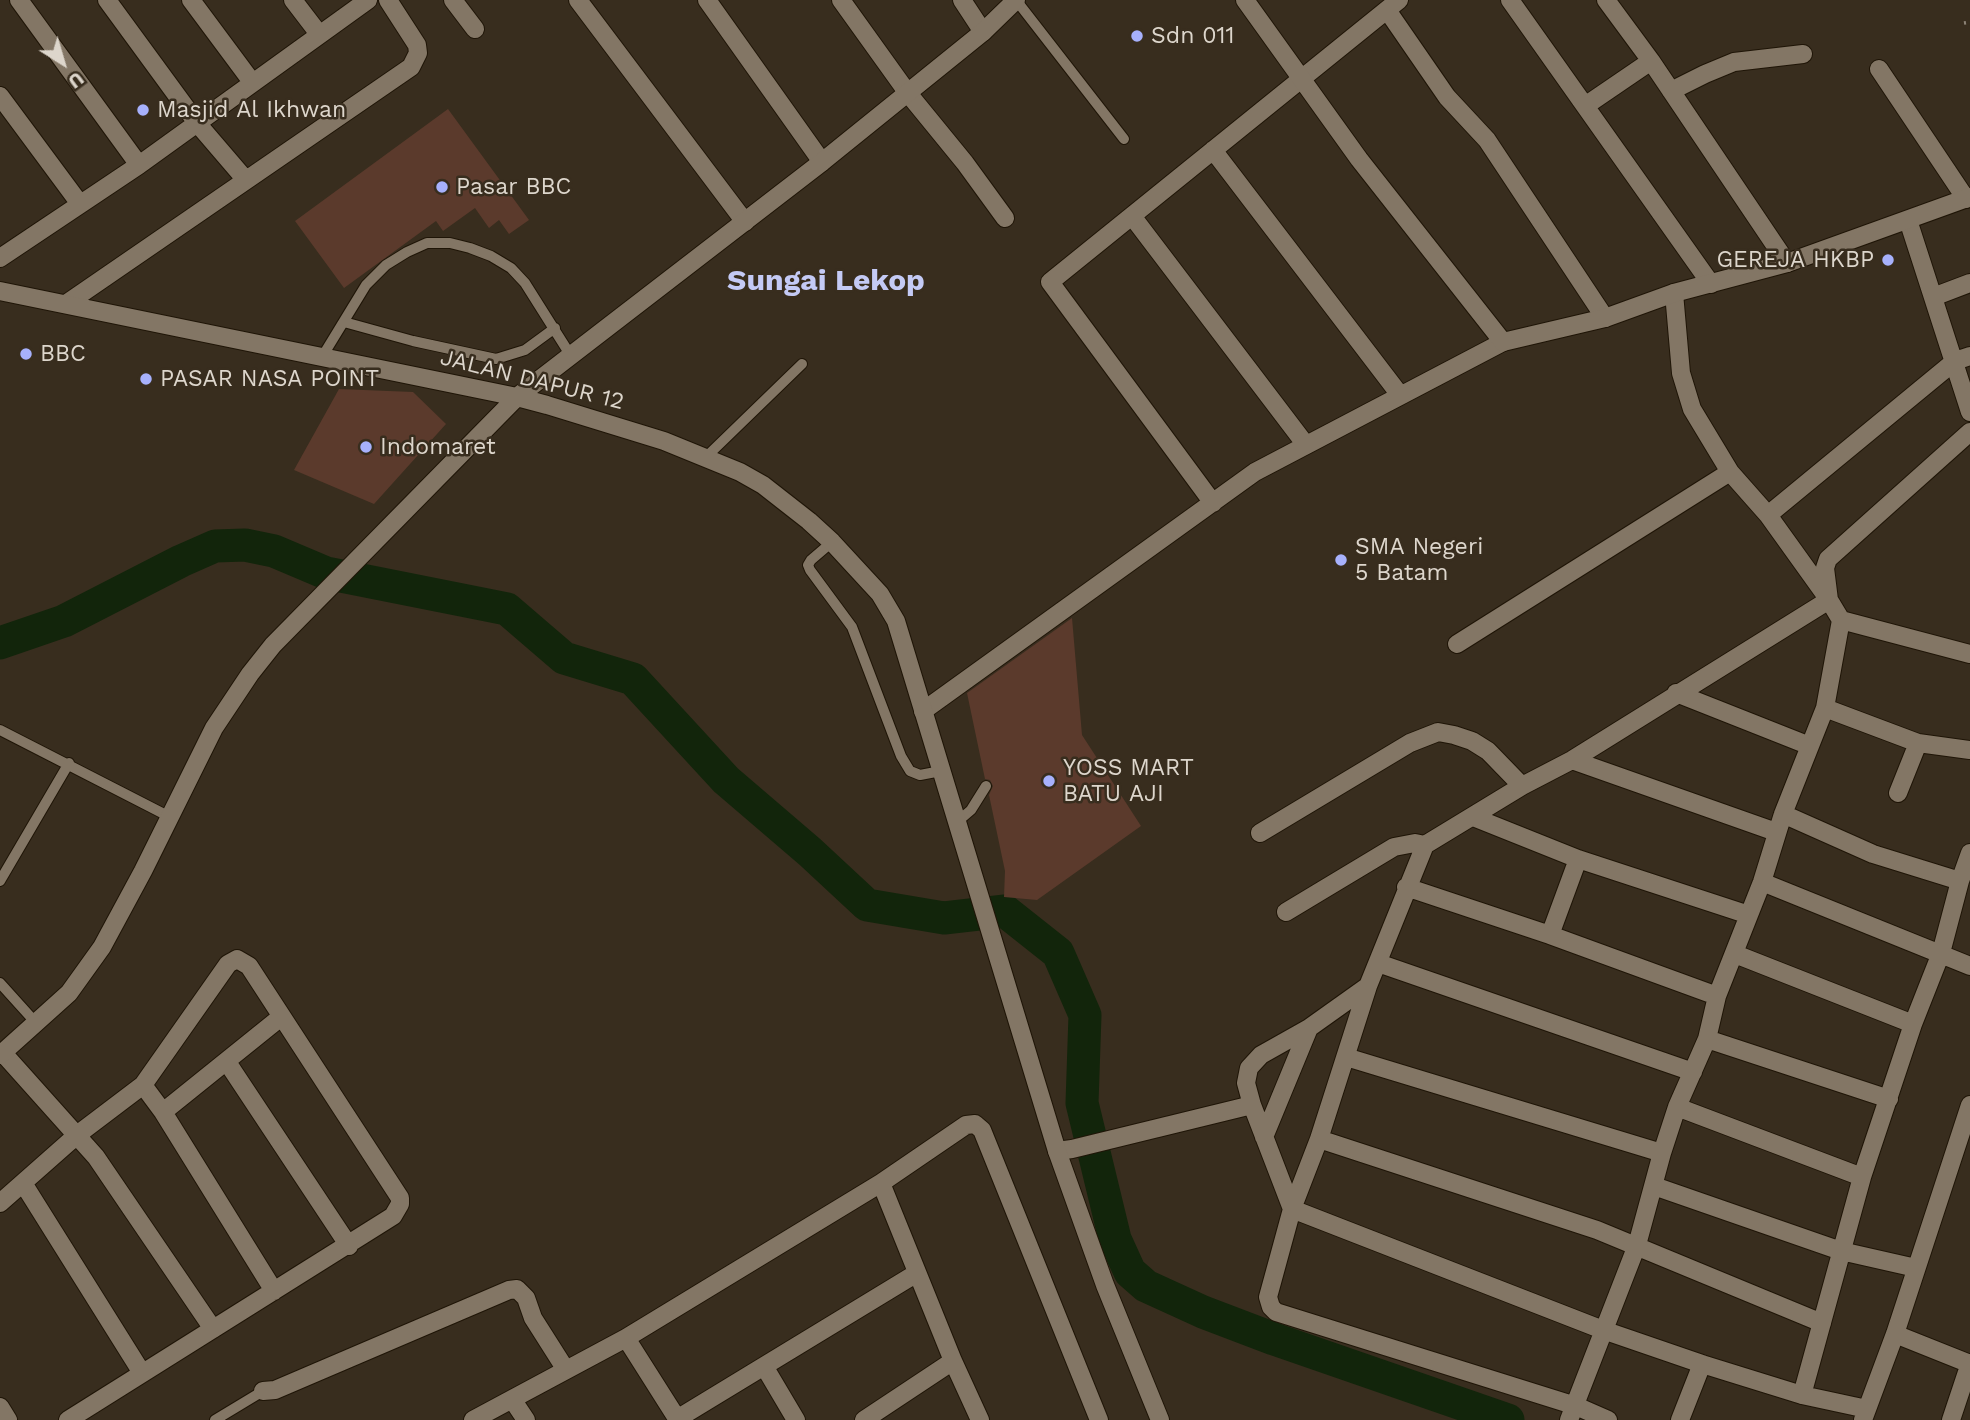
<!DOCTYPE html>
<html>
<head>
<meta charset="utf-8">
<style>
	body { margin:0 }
	#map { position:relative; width:1970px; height:1420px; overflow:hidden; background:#382d1e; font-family:"Work Sans",sans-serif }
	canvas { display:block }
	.north { position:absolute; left:28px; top:28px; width:70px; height:70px; -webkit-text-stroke:5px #382d1e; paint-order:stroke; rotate:143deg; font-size:19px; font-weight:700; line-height:28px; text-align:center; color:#ddd6cc }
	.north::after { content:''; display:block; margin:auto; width:24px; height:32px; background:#ddd6cc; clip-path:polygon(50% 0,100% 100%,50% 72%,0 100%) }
</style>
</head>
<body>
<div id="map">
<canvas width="1970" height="1420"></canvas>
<div class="north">U</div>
</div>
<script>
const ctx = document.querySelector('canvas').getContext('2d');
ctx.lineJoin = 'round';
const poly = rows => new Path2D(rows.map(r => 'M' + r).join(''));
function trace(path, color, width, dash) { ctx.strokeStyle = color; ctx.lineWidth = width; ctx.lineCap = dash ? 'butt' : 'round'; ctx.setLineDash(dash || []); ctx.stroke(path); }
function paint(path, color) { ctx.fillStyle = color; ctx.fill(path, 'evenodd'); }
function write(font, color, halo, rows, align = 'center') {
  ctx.font = font + ' "Work Sans",sans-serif'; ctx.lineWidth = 5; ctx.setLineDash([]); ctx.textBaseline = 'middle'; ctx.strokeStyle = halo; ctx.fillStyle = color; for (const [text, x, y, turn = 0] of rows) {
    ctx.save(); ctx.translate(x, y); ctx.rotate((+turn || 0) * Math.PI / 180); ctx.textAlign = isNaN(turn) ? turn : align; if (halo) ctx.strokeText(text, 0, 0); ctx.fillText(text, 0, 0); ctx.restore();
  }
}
const river = poly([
	[0,643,64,621,181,561,215,546,245,545,274,551,326,573,507,609,564,658,633,679,726,780,810,852,867,905,944,918,1005,911,1058,953,1085,1015,1082,1103,1115,1239,1130,1272,1146,1286,1203,1312,1274,1339,1508,1420]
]);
const building = poly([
	[448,109,529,220,509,234,499,220,489,228,475,208,443,231,436,221,344,288,295,221],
	[339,389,413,392,446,424,374,504,294,470],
	[1072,618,1082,735,1141,826,1037,900,1004,897,1005,871,989,795,993,786,990,780,985,779,967,693]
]);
const path = poly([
	[1964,23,1970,22]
]);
const service = poly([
	[1016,0,1124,139],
	[344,322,413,341,496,359,525,350,555,328],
	[322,357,366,285,386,265,407,252,427,243,450,243,470,248,491,256,511,268,525,283,571,356],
	[705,458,802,364],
	[832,542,811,560,808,565,810,570,852,627,901,756,910,771,920,775,941,771],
	[0,730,168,816],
	[957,822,971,810,986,786],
	[0,881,69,763],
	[0,983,36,1023],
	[215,1420,263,1391]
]);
const minor = poly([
	[19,0,139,165],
	[107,0,197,123,245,179],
	[191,0,252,82],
	[293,0,319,34],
	[453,0,475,29],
	[578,0,745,222],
	[707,0,822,162],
	[841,0,907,92,965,163,1005,218],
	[962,0,983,32],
	[1510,0,1711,284],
	[1606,0,1651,61,1787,263],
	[1387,10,1447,97,1487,140,1605,318],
	[1879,69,1966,199],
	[1671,91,1705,74,1734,62,1803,54],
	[0,96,80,204],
	[1585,106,1651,61],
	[1213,150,1400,395],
	[1132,216,1306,445],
	[1908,220,1970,412],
	[0,258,139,165,368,0],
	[1933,297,1970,283],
	[66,304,411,67,418,53,417,45,388,0],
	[1213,503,1050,282,1399,0],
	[1768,515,1955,361,1970,356],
	[1841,620,1970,654],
	[1457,644,1730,472],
	[1676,693,1810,746],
	[1825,708,1918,743,1970,750],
	[923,711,1255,472,1503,342],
	[1572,760,1776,832],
	[1898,793,1918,743],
	[1783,814,1873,854,1960,881],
	[1473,817,1578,859,1749,915],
	[1260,833,1410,743,1438,732,1454,735,1472,741,1488,751,1522,786],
	[1762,882,1970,966],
	[1406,887,1550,935,1717,996],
	[1286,912,1394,847,1415,843,1425,845],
	[1550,935,1578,859],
	[1735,954,1913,1024],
	[1378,963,1693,1072],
	[1368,986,1309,1028,1261,1055,1249,1068,1246,1083,1252,1105,1292,1209,1603,1330,1702,1364,1802,1395,1867,1409],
	[1707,1039,1889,1099],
	[3,1053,96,1157,213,1329],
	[1346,1057,1662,1153],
	[227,1062,349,1246],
	[143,1085,163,1112,274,1291],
	[1677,1107,1862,1177],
	[163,1112,281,1017],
	[1264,1137,1309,1028],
	[1319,1139,1597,1230,1822,1323],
	[1057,1151,1072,1149,1252,1105],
	[23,1183,142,1373],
	[881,1183,953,1361,980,1420],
	[1654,1186,1841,1251,1916,1268],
	[0,1203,77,1135,143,1085,228,964,237,959,249,966,400,1198,400,1204,393,1216,68,1420],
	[1895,1334,1970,1364],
	[626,1338,678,1420],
	[764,1366,796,1420],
	[263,1391,275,1390,509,1290,517,1289,526,1298,533,1318,566,1370],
	[1802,1395,1862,1177,1913,1024,1941,953,1960,881,1970,853],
	[512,1399,526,1420],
	[0,1407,8,1420],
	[677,1419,917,1273],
	[473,1420,626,1338,881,1183,966,1125,975,1124,982,1130,1099,1420],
	[864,1420,953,1361],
	[1569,1420,1637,1245,1662,1153,1677,1107,1707,1039,1717,996,1762,882,1783,814,1825,708,1841,620,1829,600,1825,568,1828,559,1970,432],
	[1608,1420,1576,1406,1276,1312,1271,1307,1268,1297,1292,1209,1319,1139,1368,986,1425,845,1522,786,1572,760,1829,600,1768,515,1730,472,1692,409,1681,373,1674,293],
	[1680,1420,1702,1364],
	[1863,1420,1895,1334,1970,1105],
	[1951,1420,1970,1363]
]);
const tertiary = poly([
	[1245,0,1359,159,1503,342,1605,318,1674,293,1787,263,1970,197],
	[0,291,517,397,547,405,664,441,740,472,763,485,809,521,832,542,880,594,896,621,1057,1151,1105,1285,1160,1420],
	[0,1055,69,993,102,947,143,871,214,728,250,674,273,645,517,397,822,162,983,32,1016,0]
]);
const markers = [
	[1137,36,7,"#a7b1fc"],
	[143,110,7,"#a7b1fc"],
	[442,187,7,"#a7b1fc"],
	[1888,260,7,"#a7b1fc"],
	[26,354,7,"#a7b1fc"],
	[146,379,7,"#a7b1fc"],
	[366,447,7,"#a7b1fc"],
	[1341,560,7,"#a7b1fc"],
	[1049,781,7,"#a7b1fc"]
];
const poiNames = [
	["Sdn 011",1151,36],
	["Masjid Al Ikhwan",157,110],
	["Pasar BBC",456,187],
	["GEREJA HKBP",1874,260,"right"],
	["BBC",40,354],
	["PASAR NASA POINT",160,379],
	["Indomaret",380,447],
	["SMA Negeri",1355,547],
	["5 Batam",1355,573],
	["YOSS MART",1063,768],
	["BATU AJI",1063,794]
];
const streetNames = [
	["JALAN DAPUR 12",532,380,14]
];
const districtNames = [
	["Sungai Lekop",826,281]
];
trace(river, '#12250b', 33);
paint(building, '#5b3a2c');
trace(service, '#1f1507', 12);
trace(minor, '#1f1507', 20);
trace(tertiary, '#1f1507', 20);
trace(path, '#8d8477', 3.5, [2, 5]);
trace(service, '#837665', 10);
trace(minor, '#837665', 18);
trace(tertiary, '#837665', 18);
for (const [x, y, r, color] of markers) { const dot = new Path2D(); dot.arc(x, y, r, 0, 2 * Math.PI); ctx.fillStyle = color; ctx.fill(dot); trace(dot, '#382d1e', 2.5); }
write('23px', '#ddd6cc', '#382d1e', poiNames, 'left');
write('23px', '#ddd6cc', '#382d1e', streetNames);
write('bold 30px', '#c4caf5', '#382d1e', districtNames);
</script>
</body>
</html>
